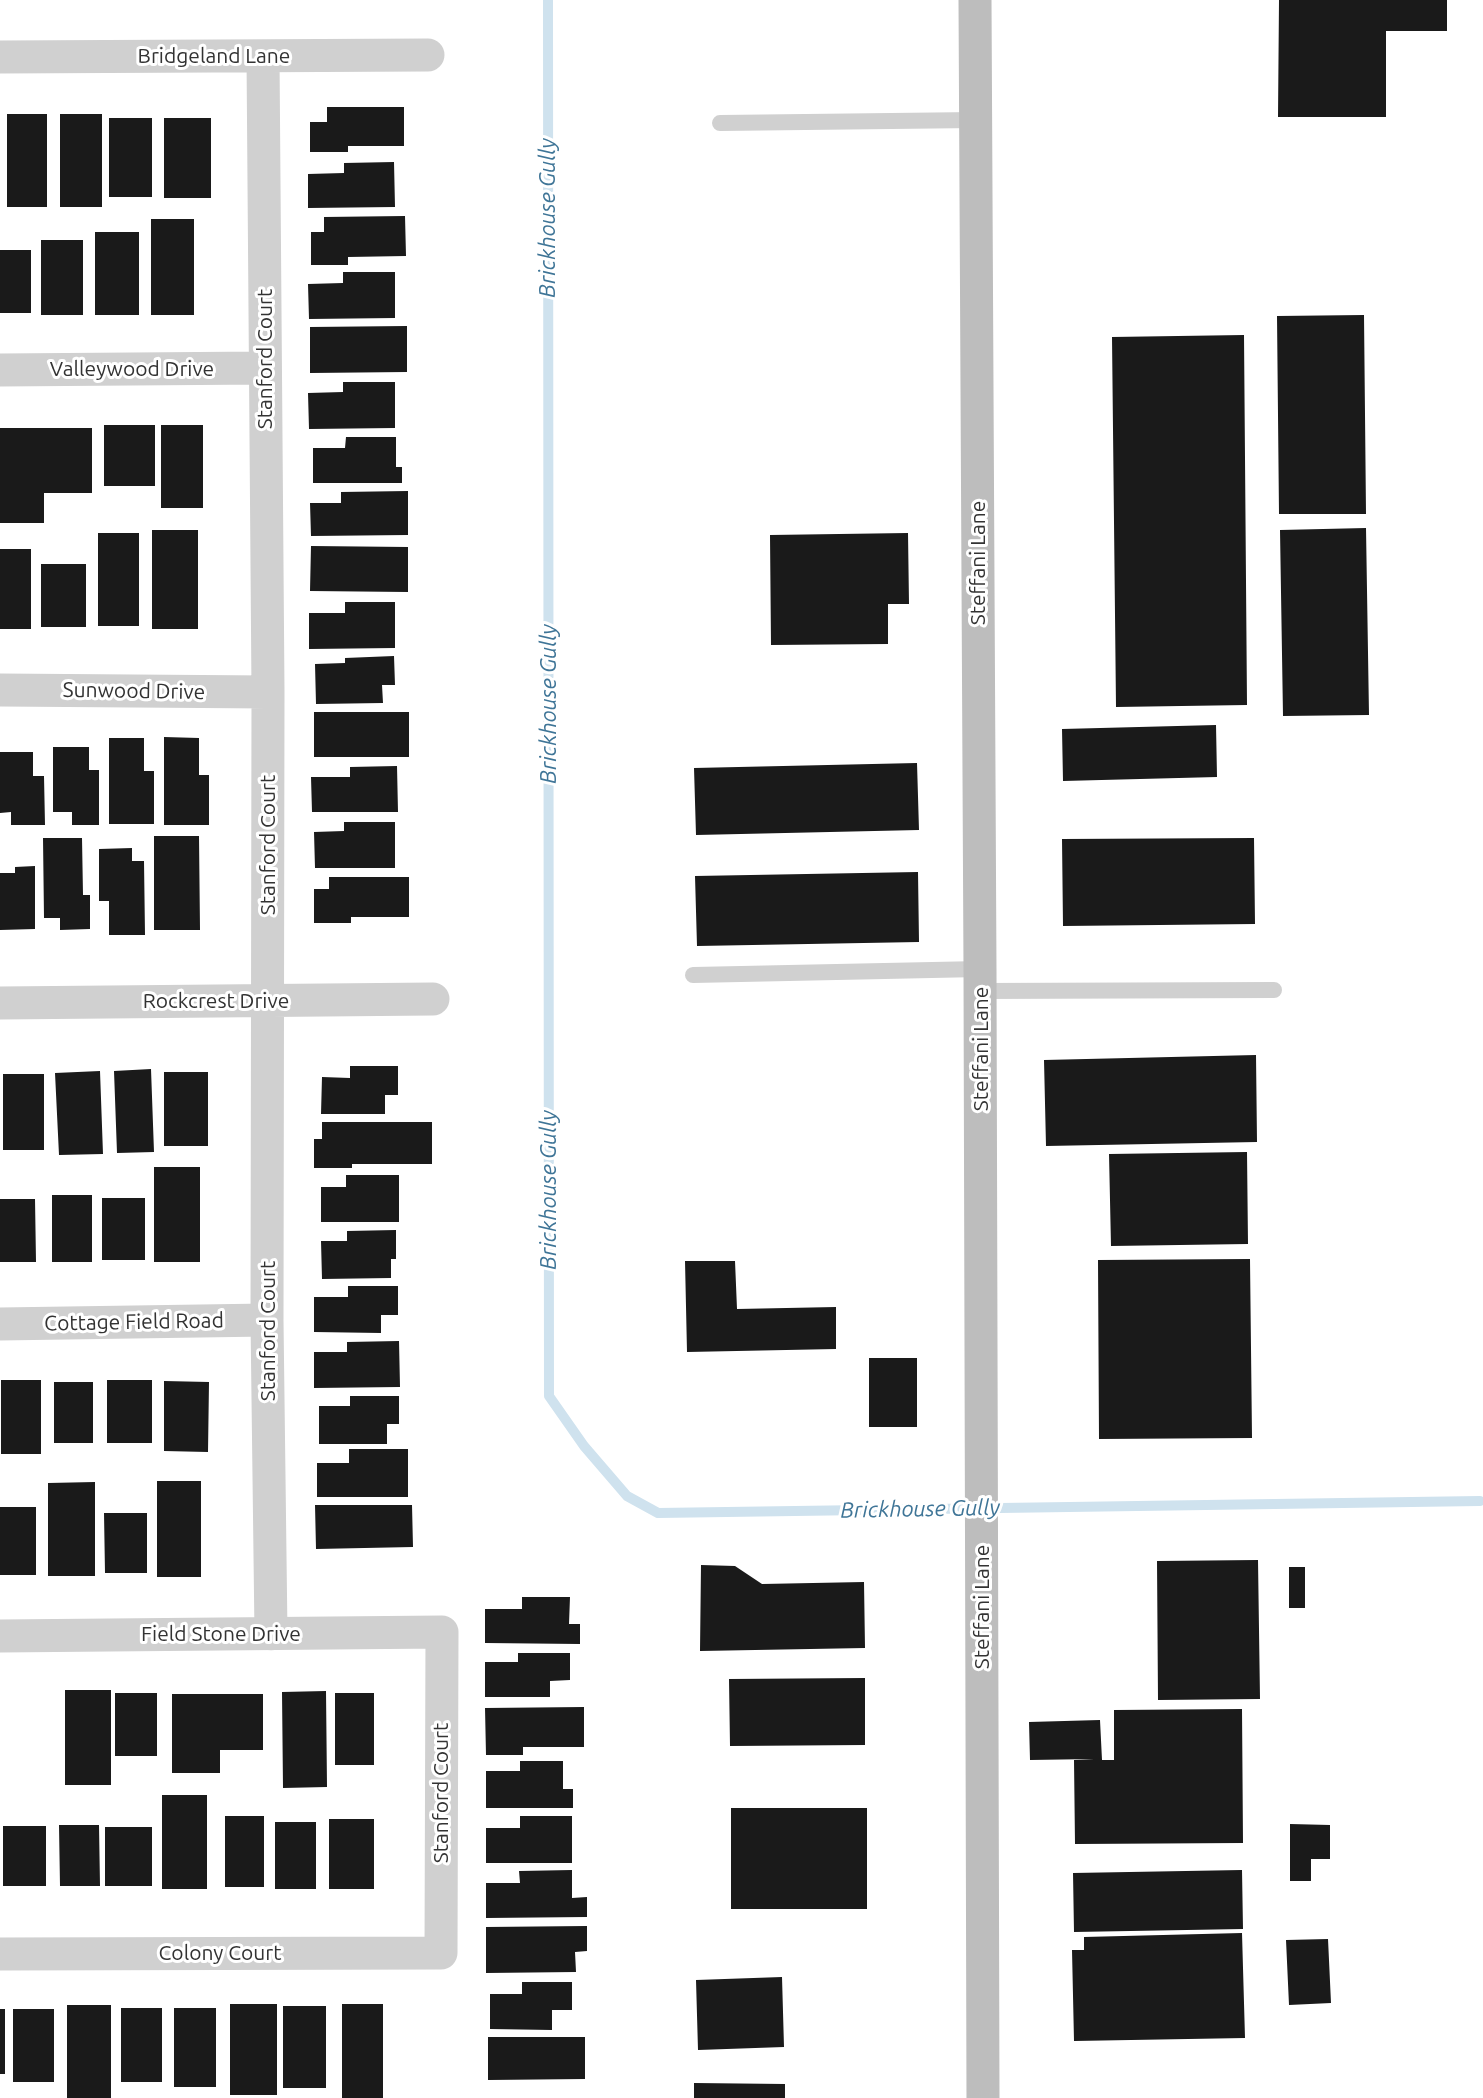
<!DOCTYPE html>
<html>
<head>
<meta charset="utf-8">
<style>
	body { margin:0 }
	canvas { display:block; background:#fff }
</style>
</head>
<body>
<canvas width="1483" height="2098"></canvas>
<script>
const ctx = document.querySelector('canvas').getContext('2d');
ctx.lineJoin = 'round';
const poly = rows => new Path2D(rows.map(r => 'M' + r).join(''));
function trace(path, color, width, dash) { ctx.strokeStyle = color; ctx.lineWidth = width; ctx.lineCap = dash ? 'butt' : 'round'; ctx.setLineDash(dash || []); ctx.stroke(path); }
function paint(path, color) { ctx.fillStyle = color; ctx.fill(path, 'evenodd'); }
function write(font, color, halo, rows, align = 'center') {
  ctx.font = font + ' Ubuntu,sans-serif'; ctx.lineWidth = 6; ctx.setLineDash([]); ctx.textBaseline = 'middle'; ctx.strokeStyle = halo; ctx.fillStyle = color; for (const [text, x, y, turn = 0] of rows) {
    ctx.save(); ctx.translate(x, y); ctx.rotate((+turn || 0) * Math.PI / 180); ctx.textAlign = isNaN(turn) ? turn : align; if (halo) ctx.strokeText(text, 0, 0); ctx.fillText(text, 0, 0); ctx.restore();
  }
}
const stream = poly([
	[548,0,549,1396,584,1446,627,1496,658,1513,1480,1501]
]);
const building = poly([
	[1279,0,1447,0,1447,31,1386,31,1386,117,1278,117],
	[327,107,404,107,404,146,348,146,348,152,310,152,310,122,327,122],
	[7,114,47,114,47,207,7,207],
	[60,114,102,114,102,207,60,207],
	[109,118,152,118,152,197,109,197],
	[164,118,211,118,211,198,164,198],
	[394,162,395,207,308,208,308,174,344,173,344,163],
	[405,216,406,256,348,257,348,265,311,265,311,232,324,232,324,217],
	[151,219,194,219,194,315,151,315],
	[95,232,139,232,139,315,95,315],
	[41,240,83,240,83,315,41,315],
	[0,250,31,250,31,313,0,313],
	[343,272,395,272,395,318,309,319,308,284,343,283],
	[1364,315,1366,514,1279,514,1277,316],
	[407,326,407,372,310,373,310,327],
	[1244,335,1247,705,1116,707,1112,337],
	[343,382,395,382,395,428,309,429,308,393,343,392],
	[104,425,155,425,155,486,104,486],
	[161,425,203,425,203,508,161,508],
	[0,428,92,428,92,493,44,493,44,523,0,523],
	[346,437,396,437,396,467,402,467,402,483,313,483,313,448,345,448],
	[408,491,408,535,311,536,310,503,341,503,341,492],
	[1366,528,1369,715,1283,716,1280,530],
	[152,530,198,530,198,629,152,629],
	[98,533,139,533,139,626,98,626],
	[908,533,909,604,888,604,888,644,771,645,770,535],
	[311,546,408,547,408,592,310,591],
	[0,549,31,549,31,629,0,629],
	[41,564,86,564,86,627,41,627],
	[345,602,395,602,395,648,309,649,309,613,345,613],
	[394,656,395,685,382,685,383,703,316,704,315,664,345,663,345,658],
	[314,712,409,712,409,757,314,757],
	[1216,725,1217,777,1063,781,1062,729],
	[164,737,199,738,199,775,209,775,209,825,164,825],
	[109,738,144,738,144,771,154,771,154,824,109,824],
	[53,747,89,747,89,770,99,770,99,825,72,825,72,812,53,812],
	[0,752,33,752,33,776,44,776,45,825,11,825,11,812,0,813],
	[917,763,919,830,696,835,694,768],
	[397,766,398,812,312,812,311,777,350,777,350,767],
	[344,822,395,822,395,868,315,868,314,832,344,831],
	[154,836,199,836,200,930,154,930],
	[43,838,82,838,83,895,90,895,90,929,60,930,60,918,44,918],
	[1254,838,1255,924,1063,926,1062,839],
	[132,848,132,861,144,861,145,935,109,935,109,901,99,901,99,849],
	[35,866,35,929,0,930,0,873,15,873,15,867],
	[918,872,919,942,697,946,695,876],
	[329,877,409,877,409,917,351,917,351,923,314,923,314,889,329,889],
	[1256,1055,1257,1142,1046,1146,1044,1060],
	[350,1066,398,1066,398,1095,385,1095,385,1114,321,1114,322,1077,350,1078],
	[151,1069,154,1152,117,1153,114,1071],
	[100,1071,103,1154,59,1155,55,1073],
	[164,1072,208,1072,208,1146,164,1146],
	[3,1074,44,1074,44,1150,3,1150],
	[322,1122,432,1122,432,1164,352,1164,352,1168,314,1168,314,1139,322,1139],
	[1247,1152,1248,1244,1111,1246,1109,1154],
	[154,1167,200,1167,200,1262,154,1262],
	[346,1175,399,1175,399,1222,321,1222,321,1187,346,1187],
	[52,1195,92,1195,92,1262,52,1262],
	[102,1198,145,1198,145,1260,102,1260],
	[0,1199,35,1199,36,1262,0,1262],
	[396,1230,396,1259,391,1259,391,1278,322,1279,321,1241,347,1241,347,1231],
	[1250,1259,1252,1438,1099,1439,1098,1260],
	[685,1261,735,1261,737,1309,836,1307,836,1349,687,1352],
	[348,1286,398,1286,398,1315,381,1315,381,1333,314,1332,314,1297,348,1297],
	[399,1341,400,1387,314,1388,314,1352,347,1352,347,1342],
	[869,1358,917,1358,917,1427,869,1427],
	[1,1380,41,1380,41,1454,1,1454],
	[107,1380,152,1380,152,1443,107,1443],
	[164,1381,209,1382,208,1452,164,1451],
	[54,1382,93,1382,93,1443,54,1443],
	[350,1396,399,1396,399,1424,387,1424,387,1444,319,1444,319,1406,350,1406],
	[349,1449,408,1449,408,1497,317,1497,317,1463,349,1463],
	[157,1481,201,1481,201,1577,157,1577],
	[95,1482,95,1576,48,1576,48,1483],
	[315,1505,412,1505,413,1547,316,1549],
	[0,1507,36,1507,36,1575,0,1575],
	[104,1513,147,1513,147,1573,105,1573],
	[1258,1560,1260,1699,1158,1700,1157,1561],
	[701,1565,735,1566,762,1584,864,1582,865,1648,700,1651],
	[1289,1567,1305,1567,1305,1608,1289,1608],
	[522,1597,570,1597,569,1624,580,1624,580,1644,485,1643,485,1609,522,1609],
	[518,1653,570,1653,570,1680,550,1681,550,1697,485,1697,485,1662,518,1662],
	[865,1678,865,1745,730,1746,729,1679],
	[65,1690,111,1690,111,1785,65,1785],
	[326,1691,327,1787,283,1788,282,1692],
	[115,1693,157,1693,157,1756,115,1756],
	[335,1693,374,1693,374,1765,335,1765],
	[172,1694,263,1694,263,1750,220,1750,220,1773,172,1773],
	[584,1707,584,1747,523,1747,523,1755,486,1755,485,1708],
	[1242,1709,1243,1843,1075,1844,1074,1760,1094,1759,1030,1760,1029,1722,1100,1720,1102,1760,1114,1760,1114,1710],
	[520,1761,563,1761,563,1789,573,1789,573,1808,486,1808,486,1771,520,1771],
	[162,1795,207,1795,207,1889,162,1889],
	[731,1808,867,1808,867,1909,731,1909],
	[225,1816,264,1816,264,1887,225,1887],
	[520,1816,572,1816,572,1863,486,1863,486,1828,520,1828],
	[329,1819,374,1819,374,1889,329,1889],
	[275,1822,316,1822,316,1889,275,1889],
	[1290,1824,1330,1825,1330,1859,1311,1859,1311,1881,1290,1881],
	[59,1825,99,1825,100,1886,60,1886],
	[3,1826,46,1826,46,1886,3,1886],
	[105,1827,152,1827,152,1886,105,1886],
	[572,1870,572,1898,587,1897,587,1917,486,1918,486,1883,520,1883,519,1871],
	[1242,1870,1243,1929,1074,1932,1073,1873],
	[587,1926,587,1951,575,1952,576,1972,486,1973,486,1927],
	[1242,1933,1245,2038,1074,2041,1072,1950,1084,1950,1084,1937],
	[1328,1939,1331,2003,1289,2005,1286,1940],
	[782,1977,784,2047,698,2050,696,1980],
	[522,1982,572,1982,572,2010,552,2010,552,2030,490,2029,490,1994,522,1994],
	[230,2004,277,2004,277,2095,230,2095],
	[342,2004,383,2004,383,2098,342,2098],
	[67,2005,111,2005,111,2098,67,2098],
	[283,2006,326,2006,326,2088,283,2088],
	[121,2008,162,2008,162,2082,121,2082],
	[174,2008,216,2008,216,2087,174,2087],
	[0,2009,5,2009,5,2074,0,2074],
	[13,2009,54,2009,54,2082,13,2082],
	[488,2037,585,2037,585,2079,488,2080],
	[694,2083,785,2084,785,2098,694,2098]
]);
const lane = poly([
	[720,123,976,120],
	[693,975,980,969],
	[980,991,1274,990]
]);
const street = poly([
	[263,56,268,692,267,1320,271,1634],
	[0,57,428,55],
	[0,370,264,368],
	[0,690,268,692],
	[0,1003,433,999],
	[0,1324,267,1320],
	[0,1636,442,1632,441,1953,0,1954]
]);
const secondary = poly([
	[975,0,980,969,983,2098]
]);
const streetNames = [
	["Bridgeland Lane",214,56],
	["Stanford Court",265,359,-90],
	["Valleywood Drive",132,369],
	["Steffani Lane",978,563,-90],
	["Sunwood Drive",134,691,1],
	["Stanford Court",268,845,-90],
	["Rockcrest Drive",216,1001],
	["Steffani Lane",981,1049,-90],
	["Cottage Field Road",134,1322,-1],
	["Stanford Court",268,1331,-90],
	["Steffani Lane",982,1607,-90],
	["Field Stone Drive",221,1634],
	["Stanford Court",441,1793,-90],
	["Colony Court",220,1953]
];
const waterNames = [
	["Brickhouse Gully",548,218,-90],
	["Brickhouse Gully",549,704,-90],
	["Brickhouse Gully",549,1190,-90],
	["Brickhouse Gully",920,1509,-1]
];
trace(stream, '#cfe2ee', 10);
paint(building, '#1a1a1a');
trace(lane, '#d0d0d0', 16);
trace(street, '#d0d0d0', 33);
trace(secondary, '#bdbdbd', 33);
write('21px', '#333', '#fff', streetNames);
write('italic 22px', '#3f7597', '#fff', waterNames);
</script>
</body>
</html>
